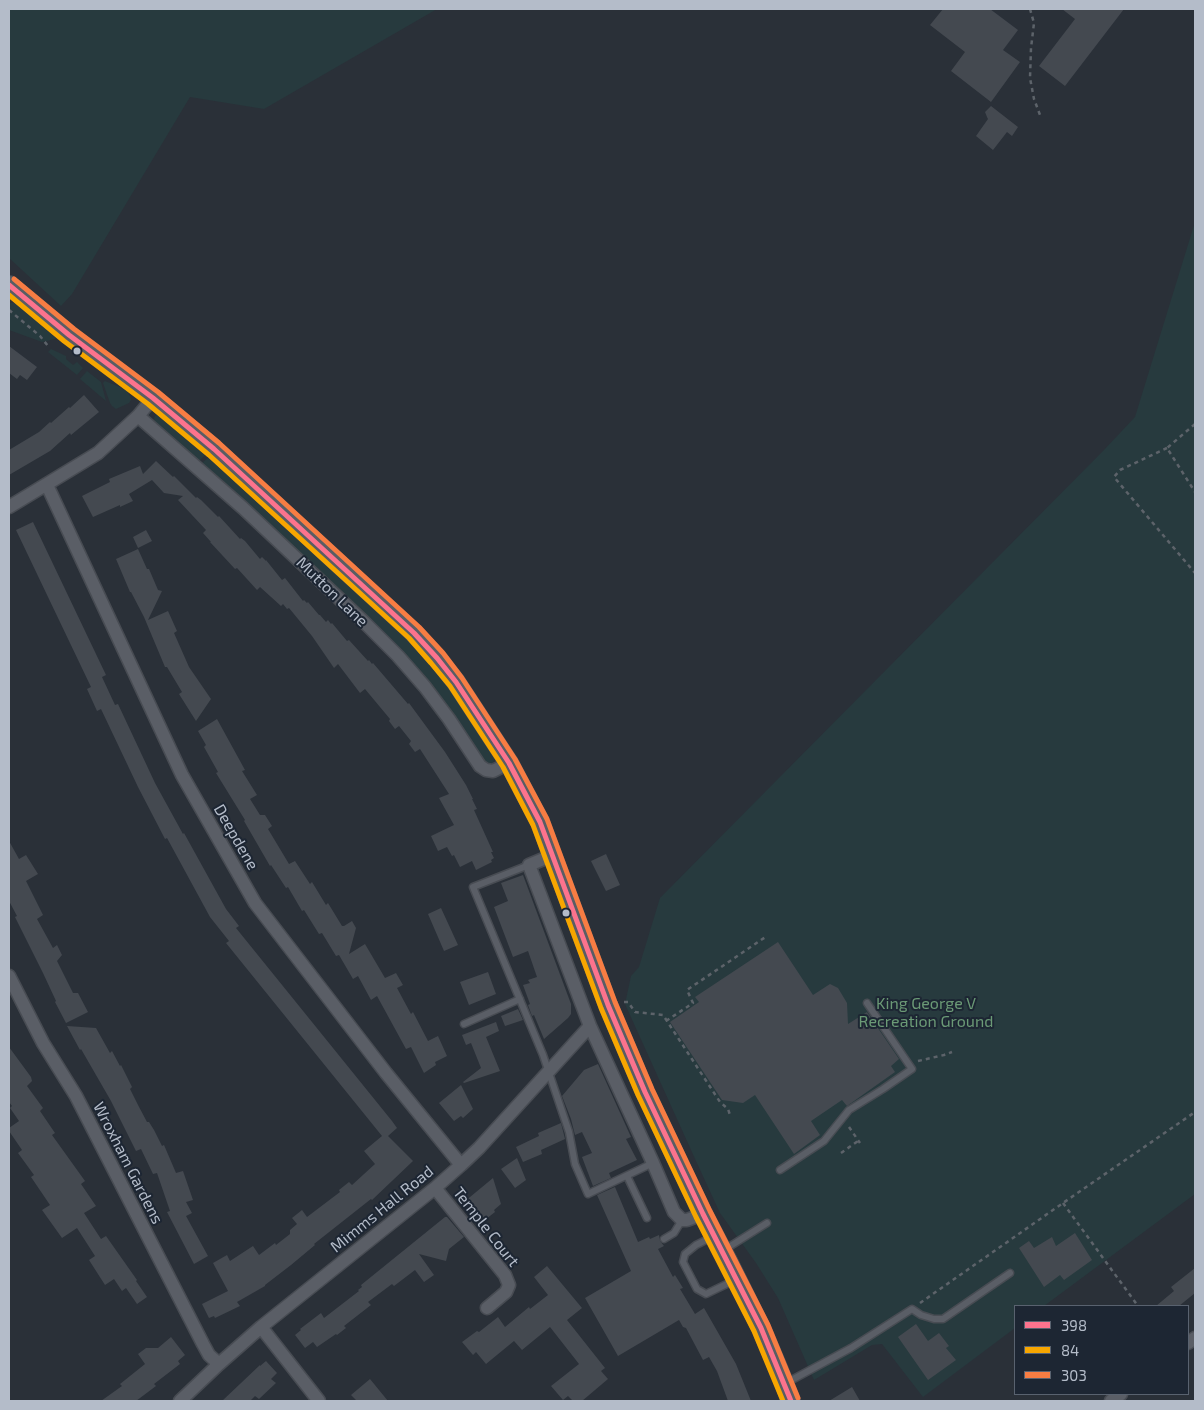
<!DOCTYPE html>
<html>
<head>
<meta charset="utf-8">
<style>
	body { margin:0 }
	#map { position:relative; width:1204px; height:1410px; overflow:hidden; background:#2a3038; font-family:"Exo 2",sans-serif }
	canvas { display:block }
	.frame { position:absolute; inset:0; border:10px solid #b4bcc9; pointer-events:none }
	.legend { position:absolute; left:1014px; top:1305px; width:175px; height:90px; box-sizing:border-box; background:#1d2633; border:1px solid #59626f; margin:0; padding:6px 9px; list-style:none; font-size:15px; color:#b4bcc9 }
	.legend li { display:flex; align-items:center; gap:10px; height:25px }
	.legend b { width:25px; border:1px solid #59626f }
</style>
</head>
<body>
<div id="map">
<canvas width="1204" height="1410"></canvas>
<div class="frame"></div>
<ul class="legend">
<li><b style="height:6px;background:#fc738d"></b>398</li>
<li><b style="height:6px;background:#f7a600"></b>84</li>
<li><b style="height:6px;background:#f77d43"></b>303</li>
</ul>
</div>
<script>
const ctx = document.querySelector('canvas').getContext('2d');
ctx.lineJoin = 'round';
function paint(path, color) { ctx.fillStyle = color; ctx.fill(path, 'evenodd'); }
const poly = rows => new Path2D(rows.map(r => 'M' + r).join(''));
function trace(path, color, width, dash) { ctx.strokeStyle = color; ctx.lineWidth = width; ctx.lineCap = dash ? 'butt' : 'round'; ctx.setLineDash(dash || []); ctx.stroke(path); }
function write(font, color, halo, rows, align = 'center') {
  ctx.font = font + ' "Exo 2",sans-serif'; ctx.lineWidth = 4; ctx.setLineDash([]); ctx.textBaseline = 'middle'; ctx.strokeStyle = halo; ctx.fillStyle = color; for (const [text, x, y, turn = 0] of rows) {
    ctx.save(); ctx.translate(x, y); ctx.rotate((+turn || 0) * Math.PI / 180); ctx.textAlign = isNaN(turn) ? turn : align; if (halo) ctx.strokeText(text, 0, 0); ctx.fillText(text, 0, 0); ctx.restore();
  }
}
const green = poly([
	[9,9,102,9,107,10,107,9,437,9,264,109,190,97,72,294,61,306,9,258],
	[1195,222,1195,1194,1044,1306,1015,1306,1015,1328,923,1397,882,1344,872,1345,814,1380,778,1298,756,1263,720,1213,696,1161,625,1004,631,976,639,967,660,898,1103,451,1135,417],
	[10,303,16,303,21,305,57,335,55,339,42,342,9,330,9,304],
	[51,349,66,356,66,359,73,365,77,362,83,368,77,375,48,352],
	[87,371,101,382,106,401,80,379],
	[105,381,120,387,127,391,130,396,131,400,129,403,116,409,112,406,110,403,103,383],
	[160,414,207,453,199,461,155,422,154,419,155,416,157,415],
	[210,456,421,651,452,690,495,757,493,763,486,763,483,759,457,720,436,691,398,647,361,611,248,503,202,463]
]);
const building = poly([
	[943,9,990,9,1018,30,1003,50,1020,62,991,102,951,71,965,52,930,25],
	[1062,9,1124,9,1065,86,1039,66,1075,19],
	[991,106,1018,127,1012,136,1007,132,993,150,976,136,988,119,987,117,985,112],
	[9,346,37,367,27,380,20,375,17,379,9,373],
	[84,395,99,412,71,435,70,433,50,451,9,475,9,450,39,432,50,422,51,423,69,407,70,408],
	[156,461,173,477,174,476,196,498,197,497,201,500,218,517,219,516,240,539,241,538,245,541,260,559,262,557,266,561,266,560,282,580,285,578,303,601,304,600,307,603,308,602,319,615,320,615,326,622,328,620,331,624,332,623,347,641,349,640,368,661,369,660,372,664,373,663,408,704,409,703,445,752,466,785,473,799,472,799,477,809,474,810,493,852,491,852,494,858,491,860,492,862,476,870,472,861,460,867,454,855,452,856,447,847,438,851,431,836,454,825,439,798,449,794,420,749,415,752,409,744,411,741,399,726,395,729,389,721,390,719,365,689,360,693,338,664,334,668,312,636,289,608,287,609,283,604,281,606,260,587,257,590,237,568,235,569,210,542,211,542,203,533,206,530,178,500,183,496,164,493,152,480,129,494,133,501,120,507,120,505,93,517,82,496,110,482,109,479,140,466,143,474],
	[33,522,106,675,102,677,115,705,118,704,155,783,183,834,184,833,226,909,239,926,236,928,392,1121,397,1128,388,1136,413,1161,372,1200,371,1199,314,1244,315,1245,291,1265,265,1285,265,1286,237,1302,240,1306,215,1318,214,1316,209,1318,202,1304,228,1291,213,1263,227,1255,230,1261,253,1246,259,1255,275,1243,276,1245,290,1234,290,1230,297,1224,292,1218,302,1210,307,1217,340,1192,339,1190,349,1182,352,1185,375,1164,364,1151,382,1136,226,943,229,941,210,917,167,838,165,839,138,787,101,709,97,711,87,689,91,687,16,530],
	[146,530,152,541,138,548,133,537],
	[138,549,147,569,149,569,158,590,162,591,148,620,168,611,177,631,174,633,189,667,211,699,196,721,179,694,182,692,167,667,165,667,144,617,131,592,130,592,116,559],
	[217,719,245,770,242,771,257,795,250,799,260,815,265,815,272,826,268,829,289,864,295,861,310,884,312,882,326,905,328,903,342,926,344,926,352,921,356,928,349,954,365,944,385,978,396,973,403,985,397,988,411,1014,413,1012,428,1041,438,1036,447,1056,435,1062,436,1065,424,1073,411,1047,406,1049,377,996,371,1000,358,976,353,979,339,955,336,956,322,933,319,934,304,910,302,911,288,887,286,888,271,865,270,866,244,821,245,820,216,773,218,772,204,747,206,745,198,731],
	[9,841,19,859,26,855,38,874,26,881,43,915,37,919,53,948,57,945,62,955,57,961,73,993,78,993,88,1012,66,1023,55,1002,56,1001,43,973,15,917,17,916,9,901],
	[606,854,620,885,606,891,591,861],
	[523,875,571,1004,571,1014,568,1018,544,1039,534,1015,532,1016,528,1005,530,1004,523,985,530,983,528,980,537,977,528,951,513,957,494,907,508,901,501,883],
	[441,908,458,945,444,951,428,914],
	[778,942,813,995,830,984,838,988,847,1003,848,1024,867,1012,899,1059,891,1066,895,1072,847,1106,842,1100,811,1121,820,1135,794,1154,755,1095,743,1103,722,1100,670,1022,699,1002,695,997],
	[488,972,496,994,469,1005,460,982],
	[518,1009,523,1020,505,1026,501,1016],
	[496,1022,499,1031,486,1037,500,1071,464,1083,463,1082,481,1068,471,1043,466,1045,462,1035],
	[67,1026,96,1028,110,1053,112,1051,120,1066,121,1065,132,1087,130,1089,138,1105,147,1122,149,1122,154,1130,162,1146,164,1145,176,1173,183,1171,193,1200,186,1202,192,1213,186,1216,208,1256,194,1264,167,1212,170,1211,157,1173,153,1174,141,1149,136,1151,111,1101,81,1049,80,1050],
	[9,1047,31,1077,32,1081,27,1086,43,1108,40,1111,55,1133,52,1135,85,1181,81,1184,96,1206,84,1213,101,1239,106,1236,137,1280,136,1281,147,1297,137,1304,126,1288,122,1291,114,1279,105,1285,89,1260,95,1256,77,1228,62,1238,42,1210,50,1205,31,1177,34,1175,18,1153,22,1150,9,1131,9,1128,19,1121,10,1108,12,1106,9,1102],
	[598,1064,631,1137,626,1139,637,1160,609,1173,611,1178,593,1186,582,1157,592,1153,582,1132,575,1135,571,1119,562,1096,584,1070],
	[461,1085,473,1109,463,1118,461,1116,454,1121,439,1103],
	[561,1123,565,1139,541,1150,542,1154,523,1162,516,1147,539,1136,538,1133],
	[517,1158,526,1180,515,1188,501,1169],
	[493,1178,501,1204,494,1210,495,1212,481,1223,464,1202],
	[615,1187,638,1242,649,1237,650,1239,659,1235,660,1241,664,1246,658,1249,673,1277,675,1275,683,1288,680,1289,695,1314,704,1308,736,1364,751,1401,728,1401,717,1371,709,1357,703,1360,686,1328,683,1327,679,1320,618,1356,585,1298,631,1271,597,1195],
	[445,1217,447,1217,464,1237,449,1249,446,1261,419,1254,434,1275,424,1282,415,1270,394,1286,392,1284,368,1302,371,1305,344,1326,346,1328,337,1335,336,1334,317,1347,313,1342,305,1348,295,1335,301,1330,300,1329,321,1313,324,1318,359,1291,358,1290,362,1287,361,1285],
	[1075,1233,1092,1260,1064,1280,1060,1275,1044,1287,1019,1248,1029,1241,1034,1248,1052,1237,1056,1246],
	[547,1266,582,1308,567,1320,605,1368,601,1371,608,1379,582,1401,573,1401,568,1396,563,1400,551,1386,579,1364,550,1327,522,1350,514,1341,486,1364,476,1352,473,1355,462,1342,477,1331,479,1332,498,1317,505,1327,529,1307,530,1309,548,1295,534,1277],
	[1195,1268,1195,1293,1179,1306,1156,1306,1174,1291,1171,1287],
	[916,1324,928,1341,939,1333,949,1346,946,1348,956,1360,928,1380,898,1337],
	[171,1337,185,1355,178,1361,180,1364,154,1384,156,1386,136,1401,101,1401,122,1386,120,1384,145,1364,138,1354,146,1348,158,1348],
	[266,1361,277,1373,271,1379,276,1383,259,1399,255,1396,250,1401,222,1401,260,1365,260,1366],
	[370,1379,388,1401,357,1401,351,1395],
	[852,1387,860,1401,829,1401]
]);
const path = poly([
	[1030,9,1034,23,1031,48,1030,78,1034,99,1040,115],
	[9,310,40,336,48,346],
	[1195,424,1167,448,1195,492],
	[1167,448,1120,470,1114,477,1195,573],
	[624,1002,628,1002,635,1012,663,1015,720,1102,728,1109,730,1115],
	[666,1021,693,1003,687,990,767,936],
	[918,1061,944,1055,952,1052],
	[849,1127,860,1143],
	[841,1153,858,1141],
	[1063,1203,1138,1306],
	[920,1303,1063,1203,1195,1112]
]);
const service = poly([
	[529,865,473,887,543,1055,569,1132,575,1164,588,1194,653,1163],
	[464,1024,520,999],
	[780,1170,824,1141,849,1110,883,1089,912,1069,867,1003],
	[627,1176,647,1218],
	[714,1236,696,1245,685,1254,683,1262,697,1289,706,1294,735,1280],
	[664,1239,674,1233,682,1220],
	[724,1250,767,1223],
	[786,1383,851,1348,912,1309,921,1315,934,1319,943,1319,1010,1273]
]);
const minor = poly([
	[138,416,243,508,364,622,398,656,425,687,449,719,480,766,486,770,493,771,509,763],
	[47,485,182,775,255,903,386,1073,461,1165],
	[9,507,98,453,138,416,153,398],
	[553,855,529,865,590,1026,653,1163,674,1212,682,1220,687,1220,703,1214],
	[9,976,43,1043,76,1096,203,1344,209,1355,219,1364],
	[435,1188,505,1275,509,1285,506,1292,487,1308],
	[261,1327,319,1401],
	[1188,1343,1195,1338],
	[180,1401,219,1364,261,1327,435,1188,461,1165,479,1148,590,1026],
	[1111,1401,1121,1394]
]);
const secondary = poly([
	[9,285,69,335,153,398,214,449,414,633,437,658,456,682,509,763,540,822,608,1005,645,1092,703,1214,728,1261,761,1328,779,1370,791,1401]
]);
const bus1 = poly([
	[9,285,69,335,153,398,214,449,414,633,437,658,456,682,509,763,540,822,608,1005,645,1092,703,1214,761,1328,791,1401]
]);
const bus2 = poly([
	[9,295,64,341,148,404,209,455,409,638,431,663,450,686,503,767,533,825,601,1008,638,1095,696,1217,754,1331,783,1401]
]);
const bus3 = poly([
	[14,279,74,329,158,392,219,443,419,627,443,653,462,678,515,759,547,819,615,1002,652,1089,710,1211,768,1325,798,1398]
]);
const markers = [
	[77,351,4.5,"#b4bcc9"],
	[566,913,4.5,"#b4bcc9"]
];
const streetNames = [
	["Mutton Lane",332,592,44],
	["Deepdene",236,837,60],
	["Wroxham Gardens",128,1163,63],
	["Mimms Hall Road",382,1209,-39],
	["Temple Court",486,1227,52]
];
const parkNames = [
	["King George V",926,1004],
	["Recreation Ground",926,1022]
];
paint(green, '#273a3e');
paint(building, '#444950');
trace(service, '#484c53', 9);
trace(minor, '#484c53', 15);
trace(secondary, '#484c53', 20);
trace(path, '#5d636a', 2.5, [4, 4]);
trace(service, '#5a5e66', 6);
trace(minor, '#5a5e66', 12);
trace(secondary, '#595d64', 18);
trace(bus1, '#fc738d', 5);
trace(bus2, '#f7a600', 5);
trace(bus3, '#f77d43', 5);
for (const [x, y, r, color] of markers) { const dot = new Path2D(); dot.arc(x, y, r, 0, 2 * Math.PI); ctx.fillStyle = color; ctx.fill(dot); trace(dot, '#1d2633', 2); }
write('16px', '#b4bcc9', '#1d2633', streetNames);
write('16px', '#6b9a76', '#1d2633', parkNames);
</script>
</body>
</html>
